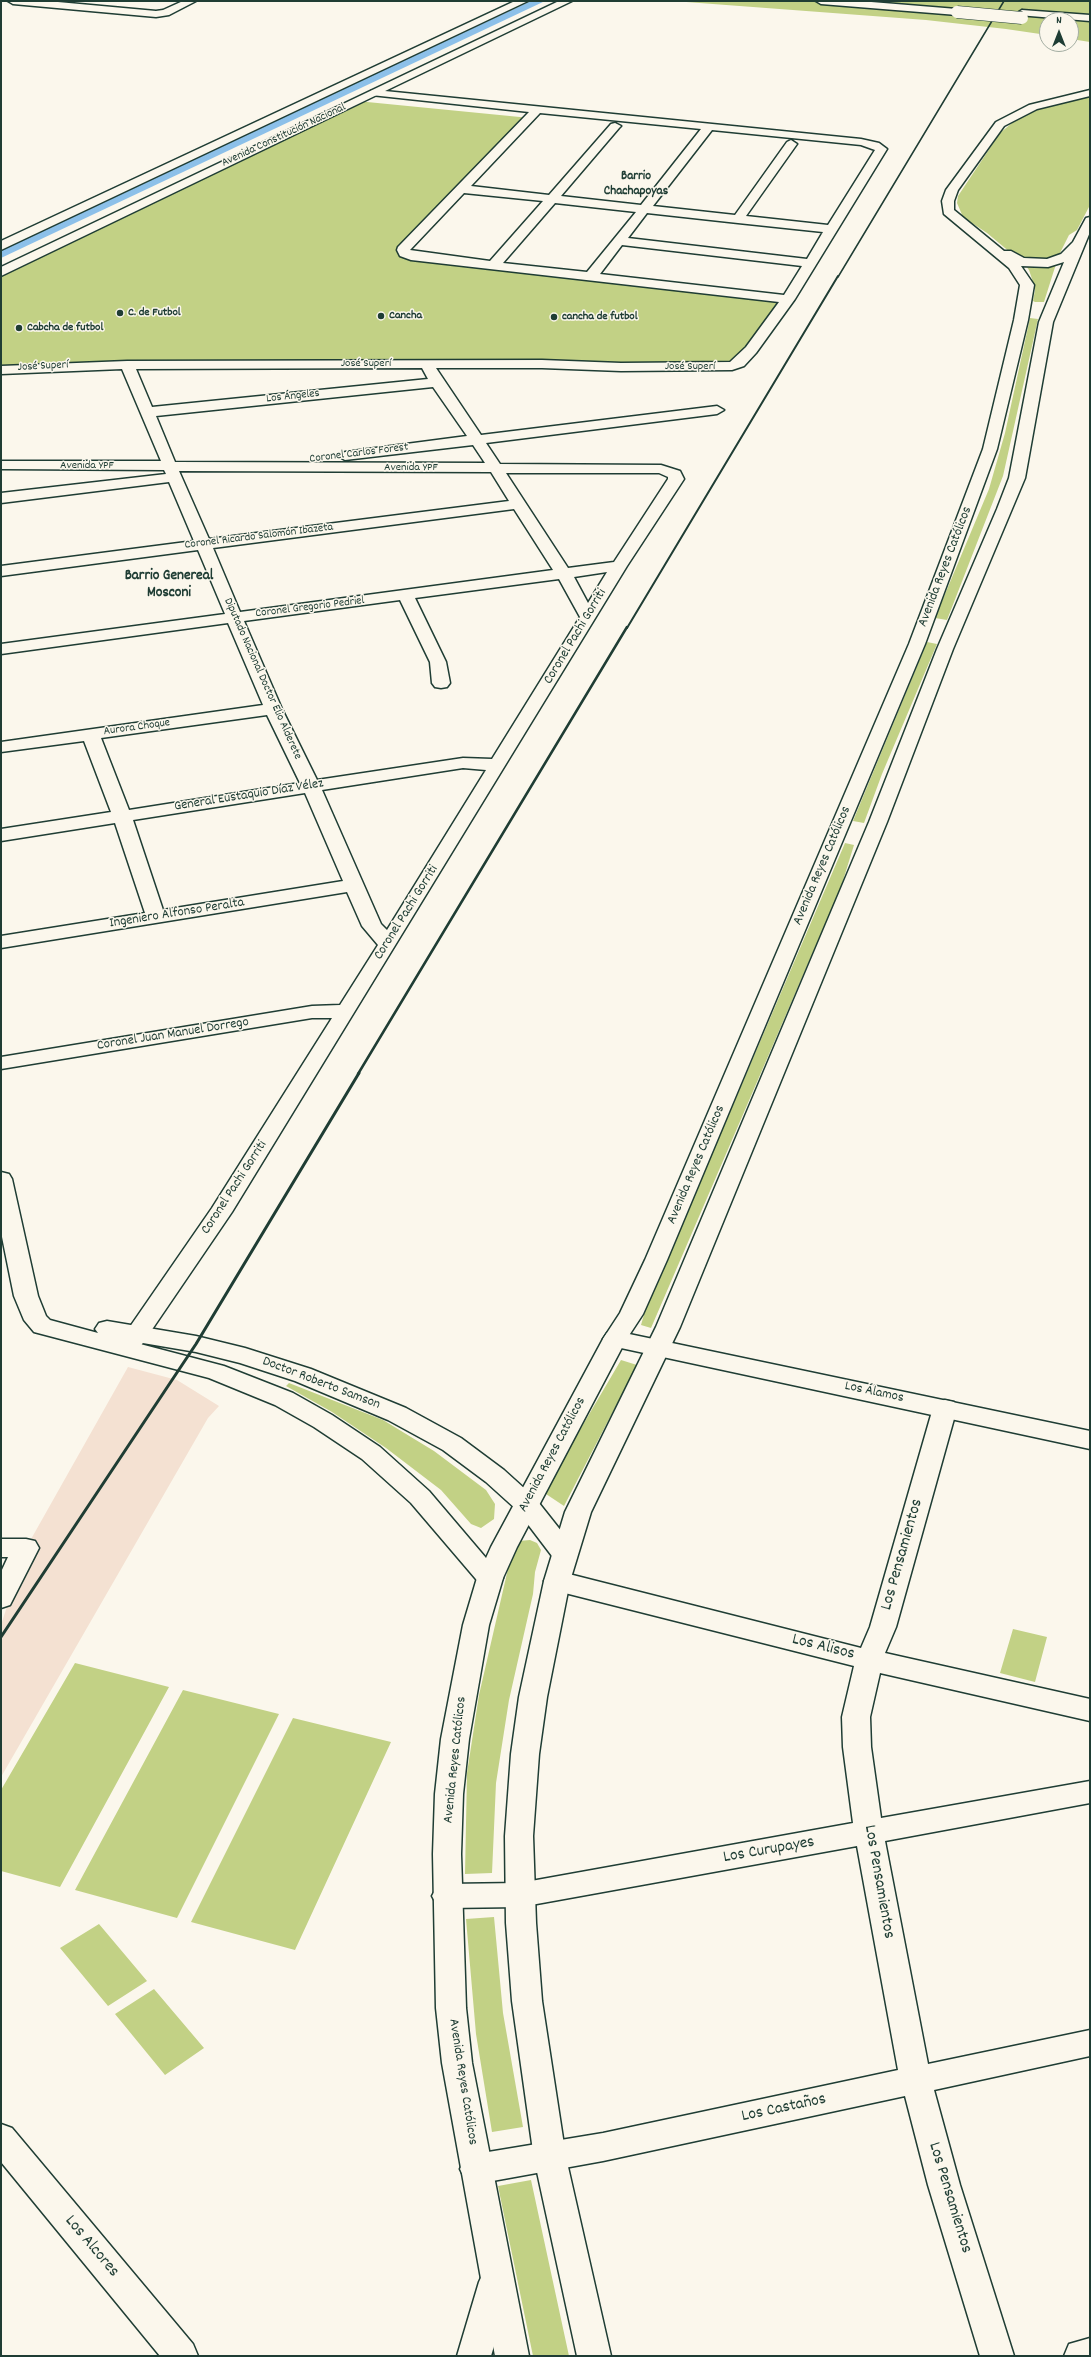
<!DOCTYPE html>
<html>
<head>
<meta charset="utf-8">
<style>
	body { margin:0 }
	#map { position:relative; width:1091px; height:2357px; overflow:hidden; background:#fbf7ec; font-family:Dekko,sans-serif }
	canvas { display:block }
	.frame { position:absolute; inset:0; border:2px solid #1f3d34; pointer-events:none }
	.north { position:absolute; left:1039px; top:12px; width:40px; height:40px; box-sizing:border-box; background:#fbf7ec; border:1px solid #a3ada2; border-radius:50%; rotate:0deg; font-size:11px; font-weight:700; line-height:16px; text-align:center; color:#1f3d34 }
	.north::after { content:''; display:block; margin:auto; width:14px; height:18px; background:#1f3d34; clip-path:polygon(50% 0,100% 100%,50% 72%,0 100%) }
</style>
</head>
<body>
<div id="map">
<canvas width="1091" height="2357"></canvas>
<div class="frame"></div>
<div class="north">N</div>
</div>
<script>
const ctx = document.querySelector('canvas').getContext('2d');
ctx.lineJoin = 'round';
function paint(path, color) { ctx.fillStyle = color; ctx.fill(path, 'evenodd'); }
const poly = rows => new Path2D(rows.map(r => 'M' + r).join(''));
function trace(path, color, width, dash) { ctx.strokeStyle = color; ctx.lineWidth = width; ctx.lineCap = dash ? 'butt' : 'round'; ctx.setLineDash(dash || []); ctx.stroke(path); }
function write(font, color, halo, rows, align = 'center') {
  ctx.font = font + ' Dekko,sans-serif'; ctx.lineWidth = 3; ctx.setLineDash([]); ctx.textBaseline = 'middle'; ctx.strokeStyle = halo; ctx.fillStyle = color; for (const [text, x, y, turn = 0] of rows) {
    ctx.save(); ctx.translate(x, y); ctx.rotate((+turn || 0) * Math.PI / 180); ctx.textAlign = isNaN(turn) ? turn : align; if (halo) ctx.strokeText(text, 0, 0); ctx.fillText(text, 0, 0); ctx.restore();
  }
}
const built = poly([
	[128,1367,177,1380,219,1406,208,1418,1,1777,1,1625,26,1548]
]);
const green = poly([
	[673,1,1090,1,1090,42,1071,39,1071,20,1047,20,1047,35,1006,29,926,20],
	[1090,96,1090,205,1077,230,1069,235,1059,255,1052,261,1017,258,987,233,963,217,957,203,958,196,1000,133,1018,118,1041,108],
	[357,101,530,118,404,251,788,299,732,366,59,366,1,370,1,273],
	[1056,264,1044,302,1035,302,1033,301,1035,290,1033,282,1029,270,1025,265],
	[1030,318,1038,319,1003,476,947,620,935,618,989,489,1005,433],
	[927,642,937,644,882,774,864,823,853,821],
	[845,843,854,845,841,887,651,1328,641,1325,645,1311],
	[621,1360,637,1365,564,1506,546,1494,571,1445],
	[289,1383,383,1420,434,1451,486,1490,495,1504,494,1519,481,1528,471,1524,441,1490,386,1448,332,1412,286,1386],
	[530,1540,537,1543,541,1550,535,1572,533,1594,509,1700,496,1783,492,1873,465,1874,467,1773,479,1695,513,1547,519,1541],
	[1013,1629,1047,1637,1035,1682,1000,1673],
	[75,1663,169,1687,60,1887,1,1871,1,1790],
	[183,1690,279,1714,177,1918,75,1890],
	[293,1718,391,1742,295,1950,191,1922],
	[494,1917,503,2013,523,2127,492,2132,476,2034,466,1919],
	[99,1924,147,1981,108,2006,60,1948],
	[154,1989,204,2048,165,2075,115,2014],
	[531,2180,569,2356,533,2356,498,2186]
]);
const canal = poly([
	[531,1,545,1,1,258,1,249,531,1]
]);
const street = poly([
	[8,1,47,1,156,11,163,10,183,1,196,1,169,15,156,17,13,4,8,1],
	[375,90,861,139,879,143,887,149,795,299,756,353,744,366,732,370,621,371,542,368,436,368,481,435,717,406,724,410,717,414,486,443,500,464,661,465,680,471,684,479,627,566,232,1212,136,1353,128,1355,120,1353,116,1347,212,1208,332,1018,312,1018,1,1069,1,1057,312,1006,340,1005,378,945,362,926,347,892,1,948,1,936,145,913,115,823,1,841,1,829,111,812,84,741,1,752,1,742,263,705,228,623,1,654,1,644,225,614,198,550,1,576,1,566,194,541,169,482,1,503,1,493,166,474,164,470,1,469,1,461,161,461,122,369,1,374,1,366,127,361,542,360,621,363,730,362,746,347,779,302,411,260,400,256,397,250,398,247,529,112,371,95,371,91,375,90],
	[540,113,701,129,641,205,561,196,619,128,621,126,615,123,611,124,549,195,471,186,540,113],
	[712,130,861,145,875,150,828,225,746,216,797,144,791,140,787,142,735,215,653,206,712,130],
	[464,193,543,201,490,261,410,250,464,193],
	[555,203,636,212,587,272,503,263,555,203],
	[647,213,738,223,823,232,807,259,628,238,647,213],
	[622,245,802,266,784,295,600,274,622,245],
	[422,368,428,379,152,407,136,369,422,368],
	[433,387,467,436,345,452,338,456,345,460,473,445,485,463,175,462,156,416,433,387],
	[179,471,491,472,509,501,209,539,179,471],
	[506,473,659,473,668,477,668,479,614,562,568,568,506,473],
	[514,509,553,570,240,612,213,548,514,509],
	[607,572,588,603,574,577,607,572],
	[559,579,580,617,492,759,463,758,317,780,282,709,244,621,400,600,430,662,432,683,435,687,441,688,447,687,450,683,446,662,415,598,559,579],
	[267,715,300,783,129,810,101,738,267,715],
	[463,768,486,770,387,930,381,924,322,790,463,768],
	[305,793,343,881,163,910,133,820,305,793],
	[945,1400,954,1402,957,1408,896,1627,885,1653,1090,1699,1090,1721,880,1673,870,1717,871,1747,881,1818,1090,1781,1090,1803,885,1841,928,2064,1090,2030,1090,2056,934,2090,960,2185,1014,2356,980,2356,928,2185,905,2096,603,2161,476,2184,465,2179,460,2169,465,2159,476,2154,603,2133,898,2070,857,1846,520,1907,447,1908,437,1905,432,1896,437,1887,447,1884,520,1883,853,1823,843,1747,842,1717,854,1666,557,1591,548,1588,544,1581,548,1574,557,1571,861,1648,870,1627,933,1408,936,1402,945,1400],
	[1,1539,26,1539,35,1541,39,1548,10,1605,1,1608,1,1572,8,1557,1,1557,1,1539],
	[1,2124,12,2128,193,2344,198,2356,160,2356,1,2162,1,2124],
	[1090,2338,1090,2356,1064,2356,1069,2344,1090,2338]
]);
const secondary = poly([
	[515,1,528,1,1,250,1,241,515,1],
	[559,1,572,1,1,276,1,267,559,1],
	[1,1172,9,1174,12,1179,38,1296,46,1316,50,1320,98,1333,95,1329,99,1323,107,1321,196,1336,245,1348,311,1369,406,1408,461,1438,504,1470,535,1498,573,1546,577,1553,573,1560,564,1562,555,1560,517,1510,486,1482,443,1450,388,1420,295,1381,240,1363,196,1352,125,1340,224,1366,293,1393,332,1415,380,1447,429,1491,503,1578,499,1585,490,1588,481,1585,411,1503,362,1459,314,1427,275,1405,209,1378,34,1332,24,1320,14,1296,1,1232,1,1172],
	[615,1331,1090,1431,1090,1449,607,1345,603,1339,607,1333,615,1331],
	[496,2266,508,2271,513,2282,491,2356,457,2356,479,2282,484,2271,496,2266]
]);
const primary = poly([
	[1090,90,1090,96,1037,109,1004,126,958,190,954,201,954,210,1004,251,1011,251,1024,258,1047,259,1061,254,1073,242,1086,218,1090,217,1090,232,1053,322,1025,478,953,649,887,822,680,1327,591,1512,570,1581,547,1697,539,1754,533,1836,536,1923,542,2001,566,2158,611,2356,577,2356,534,2158,512,2001,506,1923,505,1836,511,1754,519,1697,544,1581,565,1512,656,1327,869,822,937,649,997,509,1009,478,1039,322,1064,262,1048,267,1021,266,1034,285,1028,320,997,449,925,644,667,1260,643,1314,626,1340,517,1547,503,1578,489,1625,469,1739,463,1794,461,1854,466,2008,472,2063,529,2356,495,2356,442,2063,436,2008,433,1854,435,1794,441,1739,463,1625,477,1578,491,1547,603,1339,620,1313,645,1260,909,644,983,449,1014,320,1020,285,1009,268,944,214,942,201,946,190,996,122,1029,105,1090,90]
]);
const highway = poly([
	[816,1,859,1,957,9,962,12,957,15,821,4,816,1],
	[1022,10,1090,15,1090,21,1018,15,1017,13,1022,10]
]);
const railFar3 = poly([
	[838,277,1004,1]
]);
const railFar2 = poly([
	[627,628,838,276]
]);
const railFar1 = poly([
	[358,1074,627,627]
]);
const rail = poly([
	[1,1637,196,1344,359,1073]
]);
const highwayBridge = poly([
	[957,12,1022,18]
]);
const markers = [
	[120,313,4,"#1f3d34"],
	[381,316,4,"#1f3d34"],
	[554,317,4,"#1f3d34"],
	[19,328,4,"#1f3d34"]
];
const farStreetnames = [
	["Avenida Constitución Nacional",284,136,-25],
	["José Superí",366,364],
	["José Superí",43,367,-3],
	["José Superí",690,367],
	["Los Ángeles",293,397,-6],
	["Coronel Carlos Forest",359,454,-7],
	["Avenida YPF",87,466],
	["Avenida YPF",411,468],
	["Coronel Ricardo Salomón Ibazeta",259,537,-7],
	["Coronel Gregorio Pedriel",310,608,-7],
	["Diputado Nacional Doctor Elio Alderete",262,679,66],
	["Aurora Choque",137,728,-8]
];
const farPoinames = [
	["C. de Futbol",128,313],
	["Cancha",389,316],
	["cancha de futbol",562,317],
	["Cabcha de futbol",27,328]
];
const farNeighbourhoodnames = [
	["Barrio",636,177],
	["Chachapoyas",636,192]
];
const streetNames = [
	["Avenida Reyes Católicos",946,567,-69],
	["Coronel Pachi Gorriti",576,637,-59],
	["General Eustaquio Díaz Vélez",249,796,-9],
	["Avenida Reyes Católicos",823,866,-67],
	["Coronel Pachi Gorriti",407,913,-58],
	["Ingeniero Alfonso Peralta",177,914,-9],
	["Coronel Juan Manuel Dorrego",173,1035,-9],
	["Avenida Reyes Católicos",697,1165,-67],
	["Coronel Pachi Gorriti",235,1188,-57],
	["Doctor Roberto Samson",321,1384,21],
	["Los Álamos",874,1393,12],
	["Avenida Reyes Católicos",553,1455,-62],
	["Avenida Reyes Católicos",456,1760,-84],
	["Avenida Reyes Católicos",462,2082,81]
];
const farDistrictnames = [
	["Barrio Genereal",169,577],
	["Mosconi",169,594]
];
const nearStreetnames = [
	["Los Pensamientos",903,1555,-74],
	["Los Alisos",823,1648,14],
	["Los Curupayes",769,1851,-10],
	["Los Pensamientos",878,1882,80],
	["Los Castaños",784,2109,-12],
	["Los Pensamientos",949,2198,73],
	["Los Alcores",91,2247,50]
];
paint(built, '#f4e1d2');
paint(green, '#c2d185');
paint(canal, '#8cc0e9');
trace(street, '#1f3d34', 3);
trace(secondary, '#1f3d34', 3);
trace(primary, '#1f3d34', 3);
trace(highway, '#1f3d34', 3);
paint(street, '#fbf7ec');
paint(secondary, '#fbf7ec');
paint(primary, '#fbf7ec');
paint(highway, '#fbf7ec');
trace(railFar3, '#1f3d34', 1.5);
trace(railFar2, '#1f3d34', 2);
trace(railFar1, '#1f3d34', 2.5);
trace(rail, '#1f3d34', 3);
trace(highwayBridge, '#1f3d34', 13, []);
trace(highwayBridge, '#fbf7ec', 12);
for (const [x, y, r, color] of markers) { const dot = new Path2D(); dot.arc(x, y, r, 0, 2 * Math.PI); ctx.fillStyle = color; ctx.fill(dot); trace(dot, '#fbf7ec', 1.5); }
write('12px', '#1f3d34', '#fbf7ec', farStreetnames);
write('bold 12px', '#1f3d34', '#fbf7ec', farPoinames, 'left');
write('bold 13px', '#1f3d34', '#fbf7ec', farNeighbourhoodnames);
write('14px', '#1f3d34', '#fbf7ec', streetNames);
write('bold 15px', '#1f3d34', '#fbf7ec', farDistrictnames);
write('17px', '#1f3d34', '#fbf7ec', nearStreetnames);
</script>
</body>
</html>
